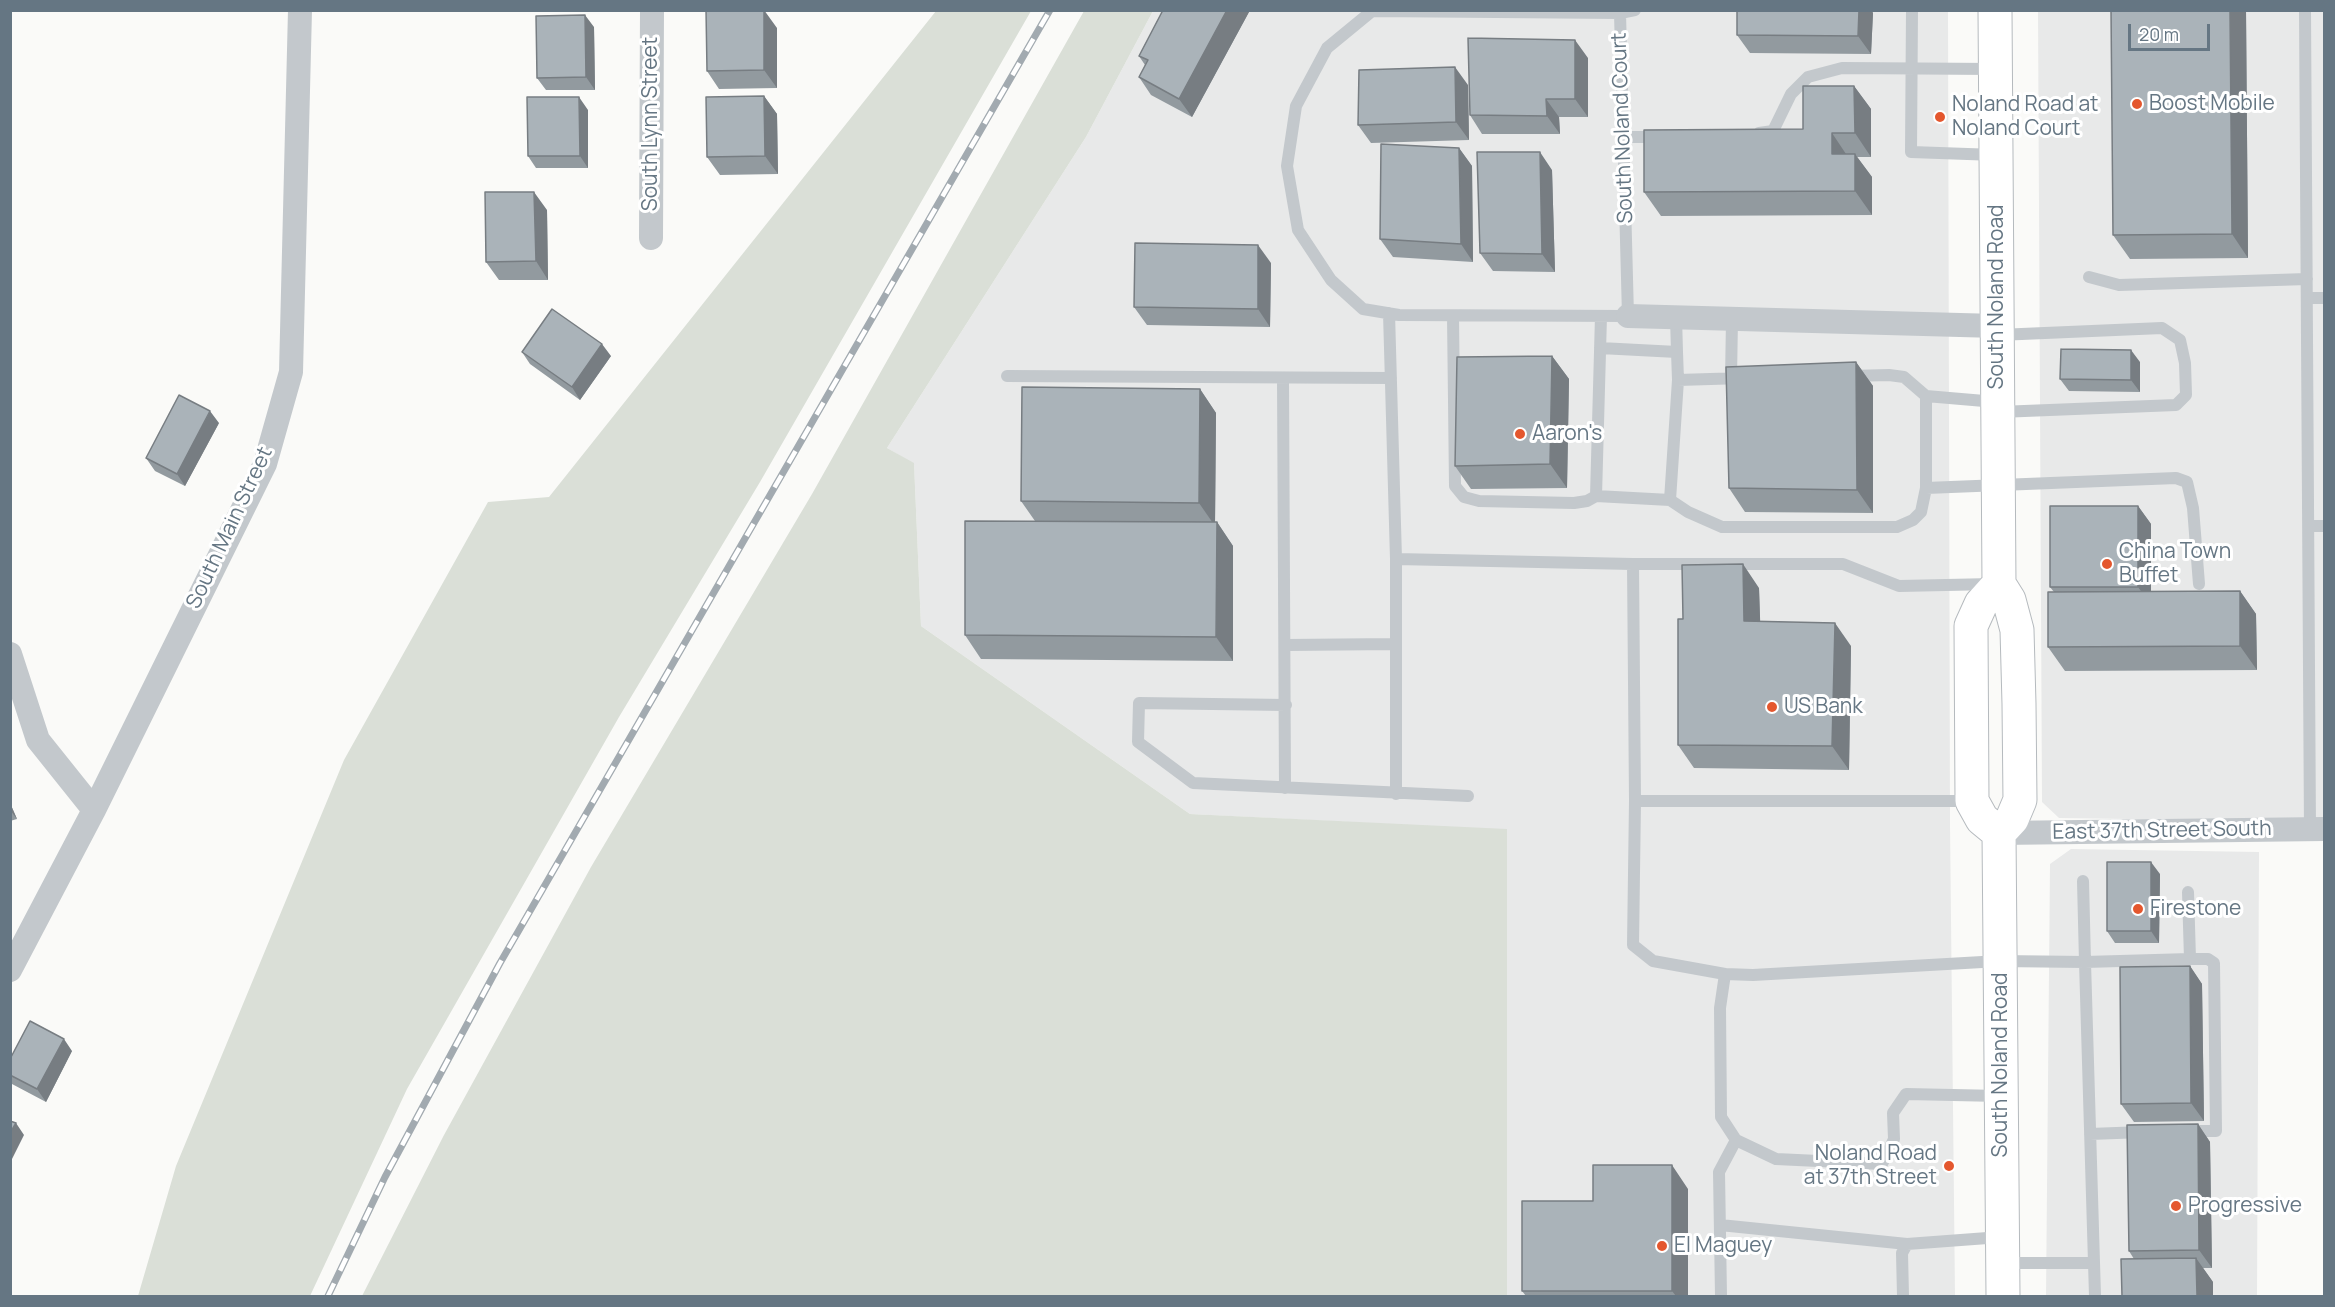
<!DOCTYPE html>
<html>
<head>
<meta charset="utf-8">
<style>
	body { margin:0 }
	#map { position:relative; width:2335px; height:1307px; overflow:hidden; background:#fafaf8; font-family:Manrope,sans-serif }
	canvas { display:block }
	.frame { position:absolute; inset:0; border:12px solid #657683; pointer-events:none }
	.scale { position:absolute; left:2128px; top:24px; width:82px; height:27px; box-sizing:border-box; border:3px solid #657683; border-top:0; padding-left:8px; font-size:18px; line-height:21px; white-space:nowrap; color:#657683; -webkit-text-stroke:4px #fff; paint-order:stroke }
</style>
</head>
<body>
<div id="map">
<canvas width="2335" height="1307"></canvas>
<div class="frame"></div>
<div class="scale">20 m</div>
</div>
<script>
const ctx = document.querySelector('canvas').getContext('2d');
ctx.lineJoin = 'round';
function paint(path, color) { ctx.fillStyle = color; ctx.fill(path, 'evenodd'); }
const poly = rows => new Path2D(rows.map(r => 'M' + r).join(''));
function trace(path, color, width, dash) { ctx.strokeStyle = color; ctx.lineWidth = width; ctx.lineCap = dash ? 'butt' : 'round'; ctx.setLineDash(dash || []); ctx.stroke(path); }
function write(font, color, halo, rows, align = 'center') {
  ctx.font = font + ' Manrope,sans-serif'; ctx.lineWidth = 6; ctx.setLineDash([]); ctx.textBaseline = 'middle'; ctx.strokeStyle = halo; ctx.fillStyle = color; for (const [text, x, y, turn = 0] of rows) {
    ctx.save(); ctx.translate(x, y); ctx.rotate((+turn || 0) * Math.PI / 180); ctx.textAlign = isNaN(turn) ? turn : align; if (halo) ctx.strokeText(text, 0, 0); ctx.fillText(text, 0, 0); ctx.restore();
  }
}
const built = poly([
	[1153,11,1948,11,1950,824,1955,1296,1507,1296,1507,830,1190,814,921,626,914,464,887,448,1086,137],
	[2038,11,2324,11,2324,818,2270,821,2059,818,2042,802],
	[2071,849,2259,852,2257,1296,2046,1296,2050,864]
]);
const green = poly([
	[936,11,1031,11,760,482,619,717,407,1089,310,1296,138,1296,176,1166,344,760,488,502,549,497],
	[1084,11,1153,11,1086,137,887,448,914,463,921,626,1190,814,1507,829,1507,1296,362,1296,444,1135,591,867,812,494]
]);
const lane = poly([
	[1912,10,1911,152,1996,155],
	[2305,10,2310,830],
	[1620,13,1628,316,1399,315,1363,309,1331,280,1298,230,1287,166,1296,106,1327,48,1372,11,1620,13,1635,10],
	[1759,133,1773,131,1791,94,1808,77,1842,68,1995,69],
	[1623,137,1661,137],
	[2089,277,2119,285,2307,279],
	[2307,298,2324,298],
	[1389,313,1396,559,1633,564],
	[1453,316,1455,486,1464,497,1479,501,1574,503,1587,501,1596,496,1601,316],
	[1676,317,1677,352],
	[1998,335,2162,328,2180,340,2185,363,2186,395,2176,405,1999,412],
	[1600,348,1677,352,1678,380,1743,378],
	[1007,376,1391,378],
	[1850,376,1889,375,1904,377,1926,396,1996,402],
	[1283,378,1285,788],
	[1731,379,1732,319],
	[1926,396,1926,488,2176,478,2187,482,2193,508,2199,584],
	[1596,496,1670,500,1688,512,1722,527,1897,527,1913,520,1921,512,1926,488],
	[1670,500,1678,380],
	[2309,526,2324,526],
	[1286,645,1396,644],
	[1286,705,1139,703,1138,742,1193,783,1468,796],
	[1396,794,1396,559],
	[1635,801,1633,945,1653,961,1725,974],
	[1971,801,1635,801,1633,564,1843,564,1899,586,1993,584],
	[2083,881,2085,962,2190,959,2188,892],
	[2000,1096,1906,1094,1893,1113,1894,1139,1882,1164,1776,1159,1736,1140,1721,1117,1720,1008,1725,974,1753,975,2000,961,2085,962,2095,1296],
	[2187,1131,2216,1131,2214,963,2208,959,2190,959],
	[2090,1134,2143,1132],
	[1720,1225,1907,1244],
	[2004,1263,2094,1263],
	[1721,1296,1719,1172,1736,1140],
	[1903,1296,1902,1253,1907,1244,2001,1237]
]);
const street = poly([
	[651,238,652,10],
	[1628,316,1997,326],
	[10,654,38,740,94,810],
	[1999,833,2324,829],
	[10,970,94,810,265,464,291,372,300,10]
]);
const primary = poly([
	[1995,10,1999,584,2009,600,2017,630,2019,704,2020,800,2012,819,1999,833,2003,1296],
	[1999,833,1982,819,1972,801,1971,626,1981,604,1999,584]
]);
const rail = poly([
	[328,1296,385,1177,500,963,1050,10]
]);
const wall = poly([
	[1163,10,1248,10,1249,12,1192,117,1151,95,1139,77,1145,65,1139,56],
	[1737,10,1871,10,1873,13,1871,54,1750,53,1737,35],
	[2111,10,2246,10,2248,258,2130,259,2113,235],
	[594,27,595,90,546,90,537,78],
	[777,28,777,88,719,89,707,71],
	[1588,58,1588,117,1559,117,1560,134,1482,134,1470,115],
	[1468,85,1469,140,1371,143,1358,125],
	[1854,86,1871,109,1871,157,1857,157,1872,177,1872,215,1661,216,1644,192,1803,129],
	[764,96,777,114,778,174,720,175,707,157],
	[588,110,588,168,536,168,528,156],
	[1459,148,1472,166,1473,262,1393,257,1380,239],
	[1552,170,1555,272,1493,271,1480,253],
	[547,210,548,280,499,280,486,262],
	[1271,263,1270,327,1147,325,1134,307],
	[522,352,611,356,580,400,530,364],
	[1552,356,1569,379,1567,488,1471,489,1455,466],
	[1856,362,1873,386,1873,513,1745,512,1729,488],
	[2140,362,2140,392,2069,391,2060,379],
	[1200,389,1216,413,1215,522,1217,522,1233,546,1233,661,981,659,965,635,1035,521,1021,501],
	[219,423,185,486,155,471,146,458],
	[2138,506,2151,524,2151,592,2240,591,2256,614,2257,670,2065,671,2048,647,2054,592,2050,587],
	[1759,588,1760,621,1851,646,1849,770,1694,768,1678,745,1683,619],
	[10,803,17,819,10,821],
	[2160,874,2159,943,2115,943,2107,931],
	[2190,966,2202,984,2204,1121,2134,1122,2121,1104],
	[72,1051,46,1102,12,1084,10,1081,10,1059],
	[2198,1124,2210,1142,2212,1268,2203,1268,2213,1282,2134,1259,2129,1251],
	[1688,1189,1688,1296,1526,1296,1522,1291]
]);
const shadedWall = poly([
	[764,10,777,28,777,88,764,70],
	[1227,10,1248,10,1249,12,1192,117,1179,99],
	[1859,10,1871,10,1873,13,1871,54,1858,36],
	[2230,10,2246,10,2248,258,2232,234],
	[585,15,594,27,595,90,586,77],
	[1575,40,1588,58,1588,117,1575,99],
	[1455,67,1468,85,1469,140,1456,122],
	[1854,86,1871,109,1871,157,1855,133],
	[764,96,777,114,778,174,765,156],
	[579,97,588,110,588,168,580,156],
	[1546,99,1559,117,1560,134,1547,116],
	[1832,133,1848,157,1832,154],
	[1459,148,1472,166,1473,262,1461,244],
	[1540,152,1552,170,1555,272,1542,254],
	[1855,154,1872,177,1872,215,1855,191],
	[534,192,547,210,548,280,536,261],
	[1258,245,1271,263,1270,327,1258,309],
	[602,344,611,356,580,400,572,387],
	[2131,350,2140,362,2140,392,2131,380],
	[1552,356,1569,379,1567,488,1550,464],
	[1856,362,1873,386,1873,513,1857,490],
	[1200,389,1216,413,1215,526,1199,503],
	[210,411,219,423,185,486,177,474],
	[2138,506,2151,524,2151,605,2138,587],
	[1217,522,1233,546,1233,661,1216,637],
	[1743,564,1759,588,1761,645,1744,621],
	[2240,591,2256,614,2257,670,2240,646],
	[1835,623,1851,646,1849,770,1832,746],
	[10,803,17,819,10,810],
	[2151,862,2160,874,2159,943,2151,931],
	[2190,966,2202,984,2204,1121,2191,1103],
	[64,1039,72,1051,46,1102,37,1089],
	[16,1123,24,1135,10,1163,10,1133],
	[2198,1124,2210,1142,2212,1268,2199,1250],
	[1672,1165,1688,1189,1688,1296,1676,1296,1672,1291],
	[2196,1258,2213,1282,2213,1296,2197,1296]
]);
const building = poly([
	[706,10,764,10,764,70,707,71,706,10],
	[1163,10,1227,10,1179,99,1139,77,1148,60,1139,56,1163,10],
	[1737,10,1859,10,1858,36,1737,35,1737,10],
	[2111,10,2230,10,2232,234,2113,235,2111,10],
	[585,15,586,77,537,78,536,16,585,15],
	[1468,38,1575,40,1575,99,1546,99,1547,116,1470,115,1468,38],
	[1455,67,1456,122,1358,125,1359,70,1455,67],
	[1803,86,1854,86,1855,133,1832,133,1832,154,1855,154,1855,191,1644,192,1644,130,1803,129,1803,86],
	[764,96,765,156,707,157,706,97,764,96],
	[527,97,579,97,580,156,528,156,527,97],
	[1381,144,1459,148,1461,244,1380,239,1381,144],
	[1477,152,1540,152,1542,254,1480,253,1477,152],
	[485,192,534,192,536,261,486,262,485,192],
	[1135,243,1258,245,1258,309,1134,307,1135,243],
	[552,309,602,344,572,387,522,352,552,309],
	[2061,349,2131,350,2131,380,2060,379,2061,349],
	[1552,356,1550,464,1455,466,1457,357,1552,356],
	[1856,362,1857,490,1729,488,1726,367,1856,362],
	[1022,387,1200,389,1199,503,1021,501,1022,387],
	[179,395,210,411,177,474,146,458,179,395],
	[2050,506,2138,506,2138,587,2050,587,2050,506],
	[965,521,1217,522,1216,637,965,635,965,521],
	[1743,564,1744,621,1835,623,1832,746,1678,745,1678,619,1683,619,1682,565,1743,564],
	[2240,591,2240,646,2048,647,2048,592,2240,591],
	[2107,862,2151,862,2151,931,2107,931,2107,862],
	[2190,966,2191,1103,2121,1104,2120,967,2190,966],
	[30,1021,64,1039,37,1089,10,1075,10,1059,30,1021],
	[10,1121,16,1123,10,1133,10,1121],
	[2198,1124,2199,1250,2129,1251,2127,1125,2198,1124],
	[1593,1165,1672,1165,1672,1291,1522,1291,1522,1201,1593,1201,1593,1165],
	[2196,1258,2197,1296,2122,1296,2121,1259,2196,1258]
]);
const markers = [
	[2137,104,6,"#e4572e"],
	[1940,117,6,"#e4572e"],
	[1520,434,6,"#e4572e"],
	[2107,564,6,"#e4572e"],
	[1772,707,6,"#e4572e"],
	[2138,909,6,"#e4572e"],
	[1949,1166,6,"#e4572e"],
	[2176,1206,6,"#e4572e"],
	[1662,1246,6,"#e4572e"]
];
const poiNames = [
	["Boost Mobile",2149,104],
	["Noland Road at",1952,105],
	["Noland Court",1952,129],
	["Aaron's",1532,434],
	["China Town",2119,552],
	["Buffet",2119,576],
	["US Bank",1784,707],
	["Firestone",2150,909],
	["Noland Road",1937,1154,"right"],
	["at 37th Street",1937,1178,"right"],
	["Progressive",2188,1206],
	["El Maguey",1674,1246]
];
const streetNames = [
	["South Lynn Street",651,124,-90],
	["South Noland Court",1623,128,-92],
	["South Noland Road",1997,297,-90],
	["South Main Street",230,528,-65],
	["East 37th Street South",2162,831,-1],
	["South Noland Road",2001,1065,-90]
];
paint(built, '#e8e9e9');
paint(green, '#dadfd7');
trace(primary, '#b5babe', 35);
trace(lane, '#c3c8cc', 12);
trace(street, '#c3c8cc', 24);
trace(primary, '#fff', 33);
trace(rail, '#a2aab0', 7);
trace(rail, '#fff', 4.5, [14]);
paint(wall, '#929a9f');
paint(shadedWall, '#777d82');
paint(building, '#aab3b9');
trace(building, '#777d82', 1.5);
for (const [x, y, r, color] of markers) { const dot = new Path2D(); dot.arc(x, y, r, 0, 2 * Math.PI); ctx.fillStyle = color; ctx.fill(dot); trace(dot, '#fff', 2); }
write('21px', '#657683', '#fff', poiNames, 'left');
write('21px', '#657683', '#fff', streetNames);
</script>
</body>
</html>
